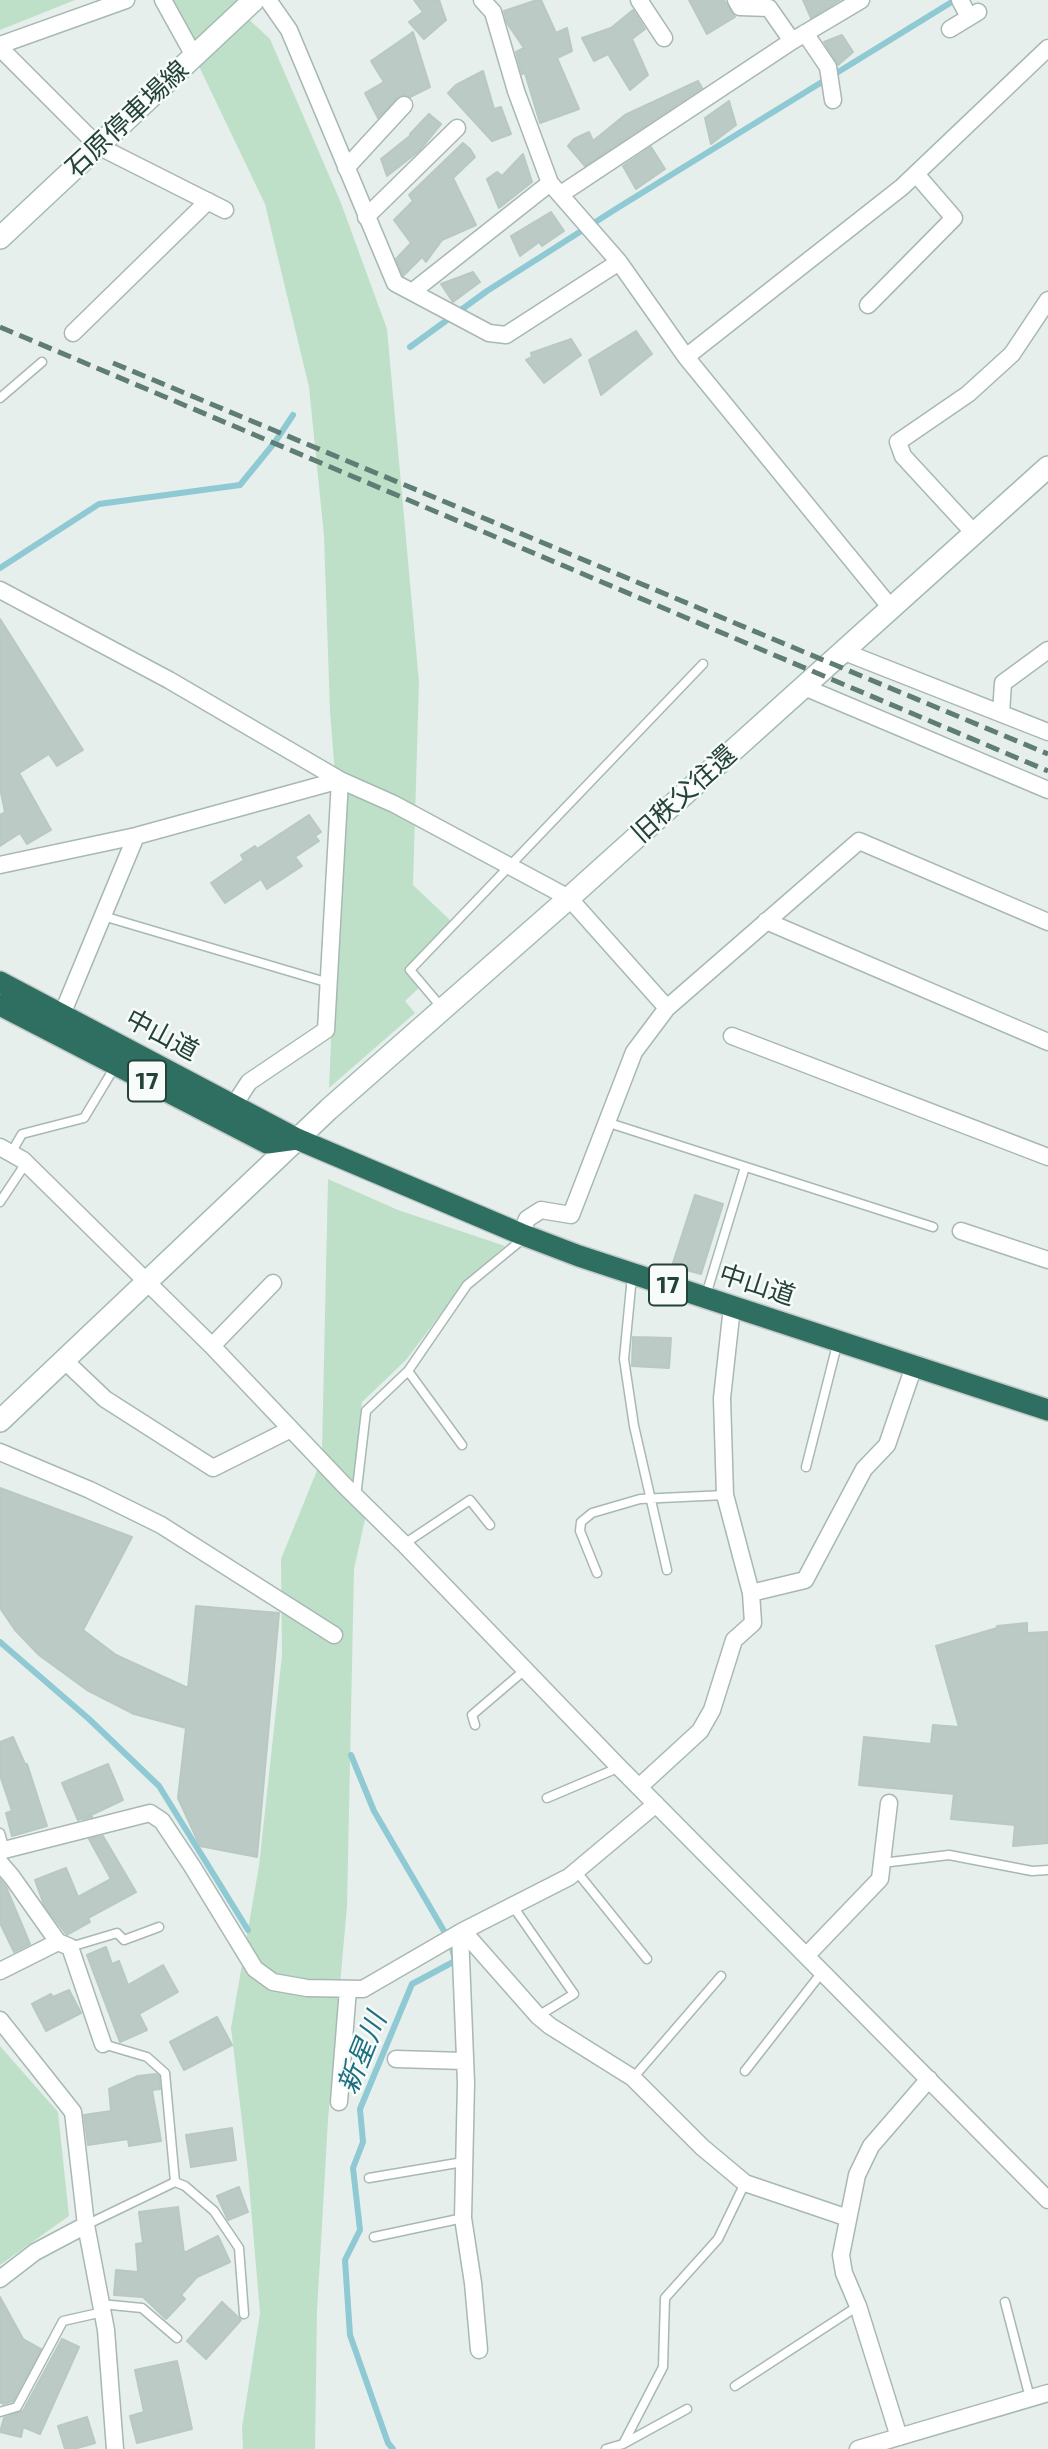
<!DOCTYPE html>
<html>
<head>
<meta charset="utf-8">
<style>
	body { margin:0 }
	canvas { display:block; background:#e6efeb }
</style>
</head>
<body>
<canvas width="1048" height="2449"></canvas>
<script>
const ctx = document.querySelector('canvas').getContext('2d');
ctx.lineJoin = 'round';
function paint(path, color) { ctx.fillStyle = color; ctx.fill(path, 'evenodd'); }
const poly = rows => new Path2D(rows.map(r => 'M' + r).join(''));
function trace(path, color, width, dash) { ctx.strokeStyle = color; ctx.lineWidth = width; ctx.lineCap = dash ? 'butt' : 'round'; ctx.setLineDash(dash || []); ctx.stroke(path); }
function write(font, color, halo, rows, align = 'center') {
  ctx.font = font + ' "Exo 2","Noto Sans JP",sans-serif'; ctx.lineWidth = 5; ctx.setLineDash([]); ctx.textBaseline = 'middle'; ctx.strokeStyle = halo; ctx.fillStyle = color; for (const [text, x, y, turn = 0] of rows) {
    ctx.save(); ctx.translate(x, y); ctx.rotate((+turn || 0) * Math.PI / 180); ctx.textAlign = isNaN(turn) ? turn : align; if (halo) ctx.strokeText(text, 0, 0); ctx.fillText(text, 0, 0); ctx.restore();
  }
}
const green = poly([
	[0,0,75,0,0,30],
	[163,0,254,0,242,13,270,39,341,203,387,329,419,682,413,885,452,922,404,971,419,988,405,1001,415,1013,329,1088,340,835,330,712,324,536,309,387,265,204,194,56],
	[328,1179,398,1210,505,1246,466,1280,406,1360,362,1402,352,1493,322,1450],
	[318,1468,366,1515,354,1569,347,1906,328,2120,317,2312,315,2449,243,2449,242,2428,260,2313,248,2172,231,2028,259,1866,282,1655,281,1559],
	[0,2046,58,2112,69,2216,0,2265]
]);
const stream = poly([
	[410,347,487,291,619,207,955,0],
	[0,568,99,504,240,485,275,442,293,415],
	[0,1642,89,1719,159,1786,248,1930],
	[351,1755,374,1811,451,1943,455,1961,412,1984,360,2109,363,2142,353,2168,360,2230,345,2260,350,2335,388,2443,393,2449]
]);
const building = poly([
	[414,0,439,0,446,20,424,39,409,22,423,12,414,0],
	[537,0,541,0,556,33,567,28,572,51,557,58,579,109,540,123,525,73,522,74,516,52,524,48,507,23,504,11,537,0],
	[689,0,724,0,735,17,707,34,689,0],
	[803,0,840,0,811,18,803,0],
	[633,10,645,29,632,39,648,75,630,90,608,54,594,61,582,38,611,28,633,10],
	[413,32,430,87,410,97,400,95,378,118,365,93,384,82,371,61,413,32],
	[842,35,853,52,838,65,824,42,842,35],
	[483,71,494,109,501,107,511,134,492,141,448,93,456,85,483,71],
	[698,81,702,88,585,166,568,146,574,139,589,132,593,141,625,115,698,81],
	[729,101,736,125,711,144,705,118,729,101],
	[429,114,441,124,419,151,387,176,381,159,411,135,410,134,429,114],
	[463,143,470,149,475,157,453,178,476,225,442,240,426,262,422,257,403,276,396,259,411,243,394,220,413,201,409,195,463,143],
	[651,147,665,169,636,189,623,166,651,147],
	[523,154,532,182,499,208,487,179,497,172,502,176,523,154],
	[551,212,564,231,542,246,539,242,520,256,511,236,551,212],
	[473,272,480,282,453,302,441,284,473,272],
	[636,331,652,354,601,395,589,360,636,331],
	[571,339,581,355,544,383,526,360,532,357,531,353,571,339],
	[0,619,83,750,57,766,49,754,19,773,51,830,27,844,20,833,0,846,0,815,5,812,0,788,0,619],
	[309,815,321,832,315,836,319,841,295,857,302,866,267,889,261,879,225,903,211,883,244,860,241,855,255,846,257,849,309,815],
	[695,1195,723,1204,701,1274,672,1266,695,1195],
	[633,1337,671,1338,669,1368,632,1366,633,1337],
	[0,1488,132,1537,83,1630,116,1655,188,1688,196,1606,279,1613,257,1857,200,1846,178,1798,186,1728,134,1714,87,1690,39,1655,15,1630,0,1608,0,1488],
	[1027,1623,1027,1633,1048,1632,1048,1843,1013,1846,1015,1825,951,1819,954,1794,859,1785,864,1737,931,1744,933,1725,959,1727,936,1646,997,1628,997,1626,1027,1623],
	[13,1737,25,1764,27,1764,47,1826,12,1836,6,1813,12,1811,0,1775,0,1742,13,1737],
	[108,1764,123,1800,91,1815,92,1817,83,1819,90,1815,78,1820,62,1783,108,1764],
	[103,1836,136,1892,88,1918,90,1922,67,1935,44,1905,35,1880,66,1868,78,1897,111,1879,89,1839,103,1836],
	[0,1879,6,1887,30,1944,14,1952,0,1923,0,1879],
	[106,1947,112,1964,119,1961,128,1985,163,1965,178,1992,139,2014,147,2030,120,2042,87,1955,106,1947],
	[69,1990,81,2013,46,2031,32,2004,51,1994,53,1997,69,1990],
	[217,2017,232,2045,184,2070,170,2042,217,2017],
	[156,2074,159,2076,160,2089,152,2090,161,2141,129,2146,128,2139,88,2145,84,2115,111,2111,109,2089,138,2076,156,2074],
	[232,2128,236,2160,191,2167,186,2135,232,2128],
	[239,2187,248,2212,228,2220,217,2196,239,2187],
	[178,2207,184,2253,218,2236,230,2262,197,2277,181,2295,185,2299,166,2319,143,2297,114,2295,116,2270,138,2272,136,2244,143,2243,139,2212,178,2207],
	[0,2297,23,2339,41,2349,13,2401,3,2404,0,2402,0,2297],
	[222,2302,241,2320,206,2359,187,2341,222,2302],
	[62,2339,79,2347,40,2434,23,2427,21,2437,0,2432,4,2418,23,2411,62,2339],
	[177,2361,192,2429,137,2443,130,2416,144,2412,135,2370,177,2361],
	[87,2417,95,2443,74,2449,65,2449,58,2426,87,2417]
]);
const lane = poly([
	[0,398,42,362],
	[103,916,329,983],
	[443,1009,410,970,703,664],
	[606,1122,933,1227],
	[11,1153,22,1134,84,1118,116,1065],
	[0,1202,22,1169,23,1160],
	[632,1276,624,1359,634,1426,667,1570],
	[706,1295,745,1167],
	[462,1445,408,1371,467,1285,524,1238],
	[806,1467,838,1341],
	[356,1497,366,1411,408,1371],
	[404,1544,470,1500,490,1525],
	[597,1573,580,1531,581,1522,592,1513,640,1499,725,1495],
	[475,1725,472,1715,526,1669],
	[547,1798,613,1770,617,1765],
	[0,1833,5,1850],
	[882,1863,949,1855,1032,1871,1048,1870],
	[577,1872,647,1959],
	[512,1905,574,1994,538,2016],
	[70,1947,117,1933,124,1940,159,1927],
	[103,2044,147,2057,165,2073,175,2182],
	[745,2071,823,1971],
	[633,2078,721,1976],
	[369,2178,463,2162],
	[86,2225,175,2182,185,2186,214,2211,239,2248,244,2314],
	[374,2237,463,2218],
	[1005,2302,1030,2398],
	[101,2304,142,2308,177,2338],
	[735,2386,858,2306],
	[0,2412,17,2407,63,2321,103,2312],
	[623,2444,663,2367,665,2298,718,2239,745,2183],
	[606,2449,623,2444,687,2409]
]);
const street = poly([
	[163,0,194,56],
	[268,0,289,30,395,283,489,333,506,335,619,262],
	[482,0,493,12,516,91,550,183,619,262,686,357,891,608],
	[639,0,664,38],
	[736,0,740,7,769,8,792,41],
	[960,0,969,17],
	[950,29,978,12],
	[805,33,828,67,833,100],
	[0,45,126,0],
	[0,48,98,146,225,210],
	[346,168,404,105],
	[561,194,792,41,861,0],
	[366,217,457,128],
	[412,292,550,183],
	[868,305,954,218,916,174],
	[73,333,208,201],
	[686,357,902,187,1048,48],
	[974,533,903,456,898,442,968,394,1012,354,1048,300],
	[0,590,169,680,340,780,394,804,569,898,667,1008],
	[842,651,1048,732],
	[804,687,1048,790],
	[1001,713,1003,683,1048,650],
	[0,865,136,836,340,780,326,1030,249,1082,234,1105],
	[766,921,1048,1042],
	[58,1024,136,836],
	[732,1036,1048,1157],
	[0,1147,23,1160,212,1346,344,1485,404,1544,617,1765,1048,2200],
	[961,1231,1048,1260],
	[521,1234,527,1219,541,1210,571,1215,634,1052,667,1008,859,841,1048,922],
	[212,1346,273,1283],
	[65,1361,105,1399,213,1468,291,1429],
	[0,1452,90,1490,161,1525,334,1635],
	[751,1593,805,1580,864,1469,887,1445,914,1366],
	[639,1787,700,1731,712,1710,734,1640,753,1623,751,1593,725,1495,722,1398,732,1307],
	[0,1851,150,1813,162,1821,192,1866,255,1969,273,1982,307,1988,363,1989,463,1931,569,1877,656,1804],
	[0,1863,12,1877,58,1942,0,1971],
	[463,1931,538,2016,550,2026,633,2078,702,2147,745,2183,848,2218],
	[460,1933,466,2083,463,2218,473,2283,479,2350],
	[58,1942,70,1947,103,2044],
	[807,1955,880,1879,889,1803],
	[0,2020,73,2112,86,2225,106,2330,115,2449],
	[396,2059,464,2061],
	[339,2102,348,1989],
	[0,2279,35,2252,86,2225],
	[899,2437,858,2306,844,2273,841,2255,857,2175,871,2146,929,2079],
	[858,2449,1048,2393]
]);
const secondary = poly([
	[0,238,254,0],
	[0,1421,329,1109,569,898,1048,467]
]);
const highway = poly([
	[0,982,297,1139,521,1234,579,1256,1048,1410],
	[0,1005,267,1143,297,1139]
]);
const rail = poly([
	[0,327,1048,771],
	[113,363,1048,754]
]);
const shields = [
	[147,1081,38],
	[668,1285,38]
];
const shieldNames = [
	["17",147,1081],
	["17",668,1285]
];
const streetNames = [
	["石原停車場線",127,119,-43],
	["旧秩父往還",684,794,-42],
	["中山道",162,1035,28],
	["中山道",757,1285,18]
];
const waterNames = [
	["新星川",362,2053,-68]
];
paint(green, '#bfe0c8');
trace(stream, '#8ec9d4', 6);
paint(building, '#bbcac4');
trace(building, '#b8c9c2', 2);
trace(lane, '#a8b8b2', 11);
trace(street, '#a8b8b2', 19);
trace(secondary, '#a4bbb3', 24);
trace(highway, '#c2cac8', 24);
trace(lane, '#fff', 8);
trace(street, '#fff', 16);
trace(secondary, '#fff', 21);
trace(highway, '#2f6f62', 21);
trace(rail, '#5f7d75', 5, [14, 7]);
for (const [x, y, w] of shields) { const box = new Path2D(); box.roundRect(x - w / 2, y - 20.5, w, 41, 5); ctx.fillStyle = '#f7fbf9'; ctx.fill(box); trace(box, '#24423a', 2); }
write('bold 24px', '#24423a', null, shieldNames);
write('26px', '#24423a', '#f7fbf9', streetNames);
write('italic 28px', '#1c6f80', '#f7fbf9', waterNames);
</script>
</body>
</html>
